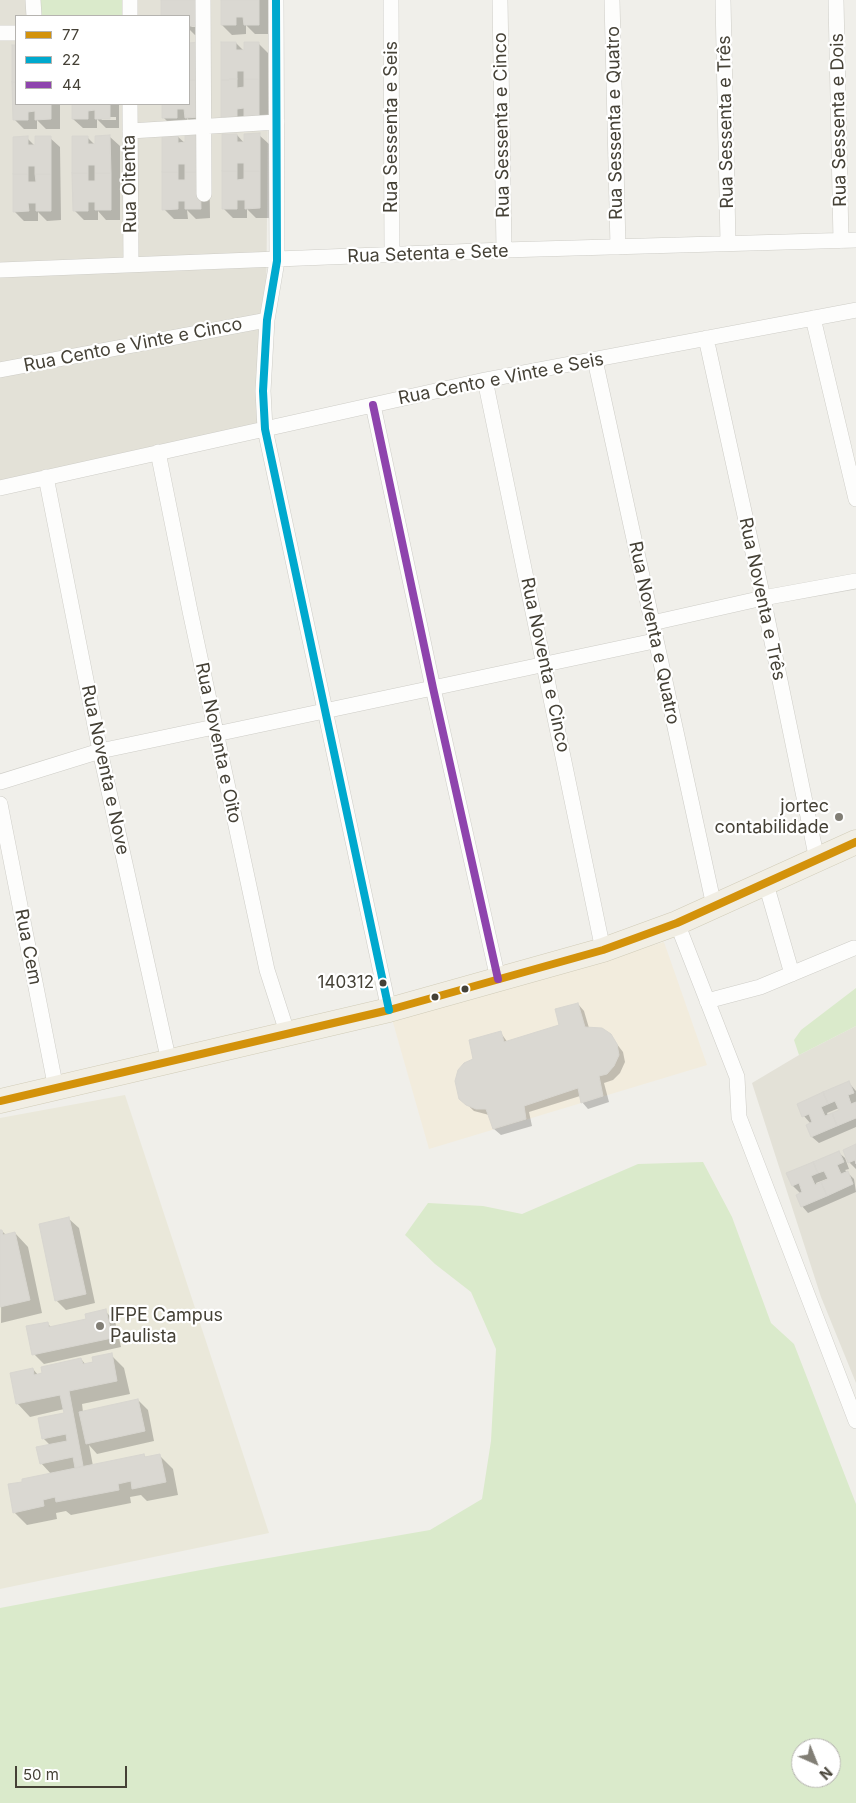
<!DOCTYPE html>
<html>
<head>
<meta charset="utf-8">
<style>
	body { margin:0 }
	#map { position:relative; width:856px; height:1803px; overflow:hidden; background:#f0efea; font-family:Inter,sans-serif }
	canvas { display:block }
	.legend { position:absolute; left:15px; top:15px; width:175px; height:90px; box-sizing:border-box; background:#fff; border:1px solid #b5b3af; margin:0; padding:6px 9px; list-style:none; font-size:15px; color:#454136 }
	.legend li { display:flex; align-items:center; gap:10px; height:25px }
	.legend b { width:25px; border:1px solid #b5b3af }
	.north { position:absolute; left:791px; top:1738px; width:50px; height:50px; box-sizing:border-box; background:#fff; border:1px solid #b5b3af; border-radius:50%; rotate:136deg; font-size:14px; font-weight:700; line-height:20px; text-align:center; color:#454136 }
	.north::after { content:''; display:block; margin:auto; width:18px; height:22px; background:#817e75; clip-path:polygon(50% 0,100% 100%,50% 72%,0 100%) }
	.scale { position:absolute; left:15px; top:1766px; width:112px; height:22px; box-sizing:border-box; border:2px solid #454136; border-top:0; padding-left:6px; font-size:15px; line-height:18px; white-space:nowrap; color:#454136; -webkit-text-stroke:4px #fff; paint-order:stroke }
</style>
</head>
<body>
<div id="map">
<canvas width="856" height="1803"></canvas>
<ul class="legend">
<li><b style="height:6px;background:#d3920b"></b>77</li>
<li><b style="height:6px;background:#00a9ce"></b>22</li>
<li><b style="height:6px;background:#8e44ad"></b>44</li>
</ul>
<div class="north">N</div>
<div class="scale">50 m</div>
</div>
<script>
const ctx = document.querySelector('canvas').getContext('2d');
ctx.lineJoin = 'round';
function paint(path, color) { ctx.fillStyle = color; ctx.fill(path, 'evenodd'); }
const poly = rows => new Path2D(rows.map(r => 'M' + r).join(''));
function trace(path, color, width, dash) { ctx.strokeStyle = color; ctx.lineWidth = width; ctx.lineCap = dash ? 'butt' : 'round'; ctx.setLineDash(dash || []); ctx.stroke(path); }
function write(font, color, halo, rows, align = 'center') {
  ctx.font = font + ' Inter,sans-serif'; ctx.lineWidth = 4.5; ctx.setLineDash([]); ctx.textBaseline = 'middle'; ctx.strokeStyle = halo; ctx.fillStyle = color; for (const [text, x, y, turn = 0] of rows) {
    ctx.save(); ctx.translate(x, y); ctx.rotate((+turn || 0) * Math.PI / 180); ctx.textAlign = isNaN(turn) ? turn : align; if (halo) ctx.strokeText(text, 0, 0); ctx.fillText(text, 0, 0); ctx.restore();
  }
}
const residential = poly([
	[0,0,269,0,265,429,0,489],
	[16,16,189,16,189,104,16,104],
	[856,1026,856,1383,821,1297,752,1083,799,1055]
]);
const commercial = poly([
	[664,942,707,1065,429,1149,392,1019]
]);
const education = poly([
	[125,1095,269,1533,0,1589,0,1118]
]);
const green = poly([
	[35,0,125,0,125,16,35,16],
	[856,988,856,1026,799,1055,794,1040,801,1030],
	[703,1162,732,1217,771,1323,794,1344,856,1504,856,1803,0,1803,0,1608,222,1566,430,1530,482,1499,491,1441,496,1349,471,1292,435,1264,405,1235,428,1203,483,1206,522,1214,638,1164],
	[801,1748,831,1748,831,1778,801,1778]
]);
const shadow = poly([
	[162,0,208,0,209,35,195,35,189,29,189,16,162,16],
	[189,24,206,27,192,27],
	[222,0,268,0,268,34,255,34,246,25,246,34,232,35,222,25],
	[236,43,245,52,258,43,268,53,269,126,232,126,223,117],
	[189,44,199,44,209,127,196,127,187,118,187,127,173,127,163,117,163,104,189,104],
	[13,46,16,46,16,104,60,104,60,129,46,129,37,120,37,129,24,129,14,119],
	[73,104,119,104,119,128,106,128,97,119,97,128,83,128,73,119],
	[100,117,116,117,116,120,102,120],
	[237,135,245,144,259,135,269,144,270,218,256,218,247,209,247,218,233,218,223,208],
	[177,136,186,144,209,145,210,218,196,219,187,210,188,219,174,219,164,209],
	[87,137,96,146,110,137,120,146,120,220,106,220,98,211,98,220,84,220,74,210],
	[27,138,36,147,50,138,60,147,61,220,47,221,38,212,38,221,24,221,14,211],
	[578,1004,584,1011,589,1028,610,1035,623,1052,625,1062,620,1073,613,1080,604,1083,609,1102,588,1109,582,1102,580,1096,529,1112,532,1126,501,1135,494,1129,489,1115,474,1111,460,1098,475,1059,501,1033,508,1043,561,1026],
	[849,1083,856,1091,856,1127,819,1143,812,1137,807,1126,811,1124,804,1116],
	[839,1108,840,1111,828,1116,827,1113],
	[856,1145,856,1169,849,1162],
	[838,1152,845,1158,849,1169,845,1170,854,1179,856,1192,808,1213,802,1206,801,1194,793,1186,788,1174],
	[829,1178,830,1180,817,1185,816,1183],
	[69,1219,79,1228,95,1303,66,1310,56,1300],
	[2,1231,6,1235,15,1233,28,1247,42,1313,1,1323],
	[105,1311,115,1321,121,1347,44,1364,34,1354,47,1323,52,1328,88,1320],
	[111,1355,124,1368,130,1394,82,1404,83,1412,138,1400,148,1410,154,1441,97,1454,89,1445,93,1466,144,1455,146,1458,160,1456,173,1469,178,1495,147,1501,141,1495,130,1497,131,1503,71,1515,66,1511,56,1513,57,1519,27,1525,14,1512,52,1475,41,1463,50,1445,43,1438,65,1414,64,1409,30,1417,17,1403,33,1369,38,1375,81,1359,86,1365]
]);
const building = poly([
	[161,0,199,0,199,26,189,26,189,16,161,16,161,0],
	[221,0,259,0,259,25,244,25,243,17,236,17,236,25,221,25,221,0],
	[200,42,200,80,189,80,189,43,200,42],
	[221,42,236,42,236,50,244,50,244,42,259,42,259,79,244,79,244,71,237,71,237,79,221,80,221,42],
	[12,45,16,45,16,82,12,82,12,45],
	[237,79,237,88,244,87,244,79,259,79,259,117,244,117,244,108,237,109,237,117,221,117,221,80,237,79],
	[189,80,200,80,200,117,185,118,184,109,177,109,177,118,162,118,162,104,189,104,189,80],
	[12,82,16,82,16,104,51,104,51,119,35,120,35,111,28,112,28,120,13,120,12,82],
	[72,104,110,104,110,119,95,119,95,110,88,111,88,119,72,119,72,104],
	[260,133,260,171,244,171,244,163,237,163,237,171,222,171,222,134,237,134,237,142,244,142,244,134,260,133],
	[178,134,178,143,185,142,185,134,200,134,200,172,185,172,185,164,178,164,178,172,162,172,162,135,178,134],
	[110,135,111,173,95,173,95,165,88,165,88,173,72,173,72,136,88,136,88,144,95,144,95,136,110,135],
	[28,136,28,145,35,145,35,136,51,136,51,174,35,174,35,166,28,166,28,174,13,174,13,137,28,136],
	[222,171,237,171,237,180,244,179,244,171,260,171,260,208,245,209,245,200,237,200,237,209,222,209,222,171],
	[162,172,178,172,178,180,185,180,185,172,200,172,201,209,185,209,185,201,178,201,178,209,162,210,162,172],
	[72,173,88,173,88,181,95,181,95,173,111,173,111,210,95,210,95,202,88,202,88,211,73,211,72,173],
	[13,174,28,174,28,182,36,182,35,174,51,174,51,211,36,211,36,203,28,203,29,211,13,212,13,174],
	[578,1003,585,1027,602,1028,611,1034,617,1044,619,1055,614,1066,607,1074,599,1076,603,1096,581,1103,578,1088,524,1106,526,1119,493,1129,486,1109,476,1109,466,1105,459,1099,455,1081,458,1070,464,1063,473,1059,469,1040,501,1031,504,1042,559,1025,555,1009,578,1003],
	[849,1081,854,1093,848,1095,851,1104,856,1102,856,1118,837,1126,832,1113,839,1110,835,1101,828,1104,823,1092,849,1081],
	[823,1092,828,1104,821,1107,825,1116,832,1113,837,1126,811,1137,806,1125,812,1122,809,1114,802,1117,797,1104,823,1092],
	[856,1144,856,1164,855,1160,848,1163,843,1150,856,1144],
	[839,1151,844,1162,837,1165,841,1174,848,1171,853,1184,827,1196,821,1182,828,1179,824,1171,818,1173,813,1162,839,1151],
	[813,1162,818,1173,811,1176,815,1185,821,1182,827,1196,801,1207,796,1195,802,1192,799,1183,792,1186,786,1173,813,1162],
	[69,1217,86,1294,55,1301,39,1224,69,1217],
	[0,1230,2,1230,3,1235,15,1232,30,1300,0,1307,0,1230],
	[106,1309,112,1338,32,1355,26,1326,48,1322,49,1327,86,1319,85,1314,106,1309],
	[112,1353,117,1381,69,1391,83,1466,75,1468,73,1457,40,1464,36,1447,67,1441,66,1434,42,1439,38,1418,64,1413,60,1395,16,1404,10,1373,33,1368,34,1375,42,1373,41,1367,81,1358,83,1364,93,1362,92,1357,112,1353],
	[138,1399,145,1431,86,1444,79,1412,138,1399],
	[144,1454,145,1457,160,1454,166,1482,132,1489,131,1481,118,1484,119,1490,56,1502,55,1497,43,1500,44,1506,13,1513,8,1484,22,1482,22,1479,144,1454]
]);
const minor = poly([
	[33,0,34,16],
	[130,0,130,16],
	[203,0,204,194],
	[276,0,277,261,267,320,263,391,265,429,389,1010],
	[391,0,392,255],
	[500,0,504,250],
	[612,0,618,247],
	[723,0,728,243],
	[836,0,841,241],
	[0,33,16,33],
	[130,104,131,265],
	[130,131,277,122],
	[0,270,504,250,856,240],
	[813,318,856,499],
	[706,338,763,598,817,860],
	[595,360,714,906],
	[0,370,267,320],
	[485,380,603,950],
	[373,405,433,688,498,979],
	[158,452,190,611,267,970,287,1032],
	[46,477,100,751,169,1062],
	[0,488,485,380,856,310],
	[652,623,763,598,856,581],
	[216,734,654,641],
	[0,782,100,751,214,727],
	[0,804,56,1089],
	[766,884,792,974],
	[677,923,737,1077,739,1117,856,1421],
	[707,1001,760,987,854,948]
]);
const primary = poly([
	[0,1101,389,1010,603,950,677,923,856,842]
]);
const bus1 = poly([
	[0,1101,389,1010,603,950,677,923,856,842]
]);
const bus2 = poly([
	[276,0,277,261,267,320,263,391,265,429,389,1010]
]);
const bus3 = poly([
	[373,405,433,688,498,979]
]);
const markers = [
	[839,817,5,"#817e75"],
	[383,983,4.5,"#454136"],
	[465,989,4.5,"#454136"],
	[435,997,4.5,"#454136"],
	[100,1326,5,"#817e75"]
];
const busNames = [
	["140312",374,983]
];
const streetNames = [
	["Rua Sessenta e Dois",839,120,-91],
	["Rua Sessenta e Três",726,122,-91],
	["Rua Sessenta e Quatro",615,123,-91],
	["Rua Sessenta e Cinco",502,125,-91],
	["Rua Sessenta e Seis",392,127,-90],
	["Rua Oitenta",130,184,-91],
	["Rua Setenta e Sete",428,254,-2],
	["Rua Cento e Vinte e Cinco",133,345,-11],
	["Rua Cento e Vinte e Seis",501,379,-11],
	["Rua Noventa e Três",762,599,78],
	["Rua Noventa e Quatro",654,633,78],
	["Rua Noventa e Cinco",545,665,78],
	["Rua Noventa e Oito",218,743,78],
	["Rua Noventa e Nove",105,770,78],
	["Rua Cem",28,947,79]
];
const poiNames = [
	["jortec",829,807],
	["contabilidade",829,828],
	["IFPE Campus",110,1316,"left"],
	["Paulista",110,1337,"left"]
];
paint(residential, '#e3e1d7');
paint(commercial, '#f2ecdd');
paint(education, '#eae8da');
paint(green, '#daeacb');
paint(shadow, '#0003');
paint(building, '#dad8d2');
trace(building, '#d8d6d0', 1);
trace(minor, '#cecdc7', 16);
trace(primary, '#d1ccb8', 25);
trace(minor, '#fdfdfc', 15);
trace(primary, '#f1eee4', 24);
trace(bus1, '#d3920b', 8);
trace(bus2, '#00a9ce', 8);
trace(bus3, '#8e44ad', 8);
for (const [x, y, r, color] of markers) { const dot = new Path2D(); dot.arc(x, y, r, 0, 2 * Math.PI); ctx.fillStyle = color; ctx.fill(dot); trace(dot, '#fff', 2); }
write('17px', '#454136', '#fff', busNames, 'right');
write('18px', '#454136', '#fff', streetNames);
write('18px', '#454136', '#fff', poiNames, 'right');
</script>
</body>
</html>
